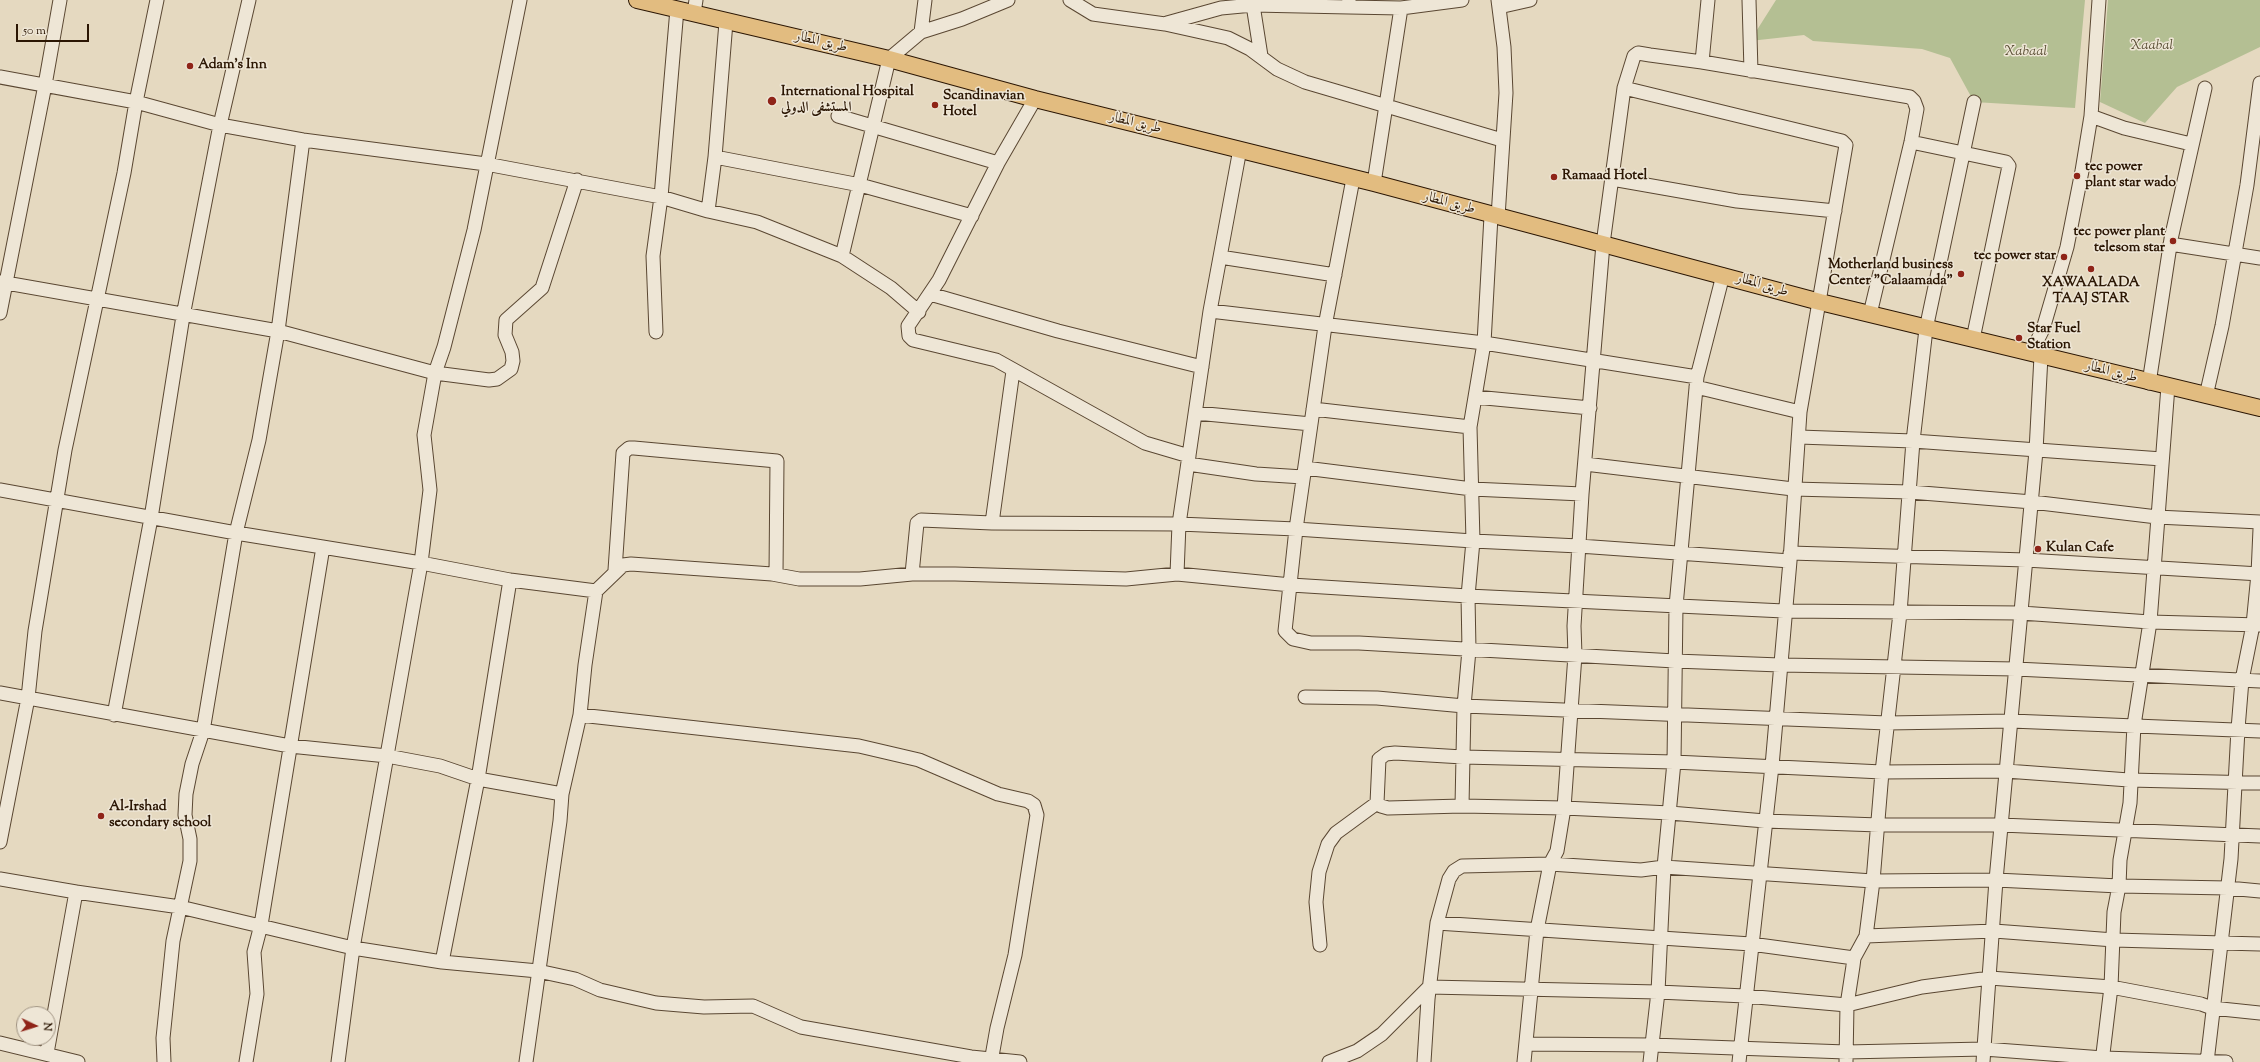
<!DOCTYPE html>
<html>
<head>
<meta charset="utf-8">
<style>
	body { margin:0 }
	#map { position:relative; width:2260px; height:1062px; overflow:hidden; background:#e5d9c0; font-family:"Sorts Mill Goudy",serif }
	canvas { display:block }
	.north { position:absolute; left:16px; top:1006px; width:40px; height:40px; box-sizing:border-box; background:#eee6d6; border:1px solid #a09382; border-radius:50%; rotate:94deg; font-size:11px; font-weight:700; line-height:16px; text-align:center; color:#2b1603 }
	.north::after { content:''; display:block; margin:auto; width:14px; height:18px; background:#8f2418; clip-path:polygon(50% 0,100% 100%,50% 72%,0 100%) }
	.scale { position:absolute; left:16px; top:24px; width:73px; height:18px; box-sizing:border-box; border:2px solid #2b1603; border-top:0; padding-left:5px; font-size:12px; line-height:14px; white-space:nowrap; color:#2b1603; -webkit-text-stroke:3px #eee6d6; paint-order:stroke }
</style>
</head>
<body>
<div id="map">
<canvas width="2260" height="1062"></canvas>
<div class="north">N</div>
<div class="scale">50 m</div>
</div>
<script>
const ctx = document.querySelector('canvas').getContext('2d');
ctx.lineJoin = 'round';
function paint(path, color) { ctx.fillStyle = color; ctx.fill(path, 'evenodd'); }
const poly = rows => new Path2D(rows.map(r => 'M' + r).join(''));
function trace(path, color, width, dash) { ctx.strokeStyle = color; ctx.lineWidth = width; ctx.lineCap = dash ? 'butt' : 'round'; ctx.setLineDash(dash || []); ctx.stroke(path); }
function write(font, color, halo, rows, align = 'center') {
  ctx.font = font + ' "Sorts Mill Goudy",Amiri,serif'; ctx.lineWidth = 3; ctx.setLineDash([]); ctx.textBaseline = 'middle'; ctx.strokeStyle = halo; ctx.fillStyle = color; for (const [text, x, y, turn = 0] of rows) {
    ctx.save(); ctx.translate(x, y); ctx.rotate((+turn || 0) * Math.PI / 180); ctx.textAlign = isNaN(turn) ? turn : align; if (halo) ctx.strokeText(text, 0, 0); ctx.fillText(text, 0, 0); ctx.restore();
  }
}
const green = poly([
	[1776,0,2085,0,2075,108,1974,102,1950,58,1922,49,1813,41,1804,35,1750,41],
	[2108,0,2260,0,2260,47,2177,87,2145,123,2100,102]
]);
const minor = poly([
	[1070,0,1093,14,1165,24,1228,38,1250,49,1277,69,1305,82,1502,140],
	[1349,0,1349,7,1401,8,1462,0],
	[1498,0,1504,47,1506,93,1498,217],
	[1749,0,1751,71],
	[1253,5,1261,56],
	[1499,7,1530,0],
	[694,13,696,0],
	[1167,23,1221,8,1253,5,1349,7],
	[921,32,925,0],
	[1702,62,1708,0],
	[0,77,136,102,220,125,303,140,486,164,661,197,708,211,757,222,842,256,891,288,919,312],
	[1624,88,1842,141,1846,145,1800,412,1790,561,1772,766,1739,1062],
	[1035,99,998,163,939,280,908,326,909,336,913,340,996,360,1145,443,1189,456],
	[838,116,998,163],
	[2091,116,2124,128,2191,144],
	[1911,142,2006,162,2009,166,1973,339],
	[715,157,860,185,972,216],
	[1353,179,1325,326,1296,529,1285,631,1293,639,1311,643,1359,643,1675,661,1780,665,2016,669,2260,681],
	[1612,179,1737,201,1835,211],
	[1374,183,1401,8],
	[708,211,715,157,726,22],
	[2170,244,2260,258],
	[842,256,889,59,921,32,962,19,1008,0],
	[1220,257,1335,275],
	[0,282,278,331,435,373,489,380,497,379,511,369,513,361,512,352,505,335,506,320,542,288,577,180],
	[930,294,1058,331,1202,367],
	[1210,311,1484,343,1697,377],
	[0,313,45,85,60,0],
	[656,332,653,256,661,197,677,9],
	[2031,353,2043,329,2067,247,2082,171,2091,116,2099,0],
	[2149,383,2171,239,2205,88],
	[1696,387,1800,412],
	[2206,396,2222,326,2247,185,2260,83],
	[1475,397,1590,408],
	[1313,409,1470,427],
	[1196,413,1311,424],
	[1799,437,1913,441,2162,459],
	[1188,464,1256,474,1303,477],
	[1585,464,1793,489,1910,492,2032,502,2157,517,2260,522],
	[1305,468,1472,489,1582,494],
	[0,490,236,533,421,563,510,580,596,591],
	[992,523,1013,371],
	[1790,553,2026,560,2260,574],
	[615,570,623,453,629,448,634,448,777,461,776,574],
	[912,574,917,523,921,520,992,523,1179,524,1296,529,1473,541,1579,546,1790,561],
	[1177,574,1179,524,1210,311,1240,149],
	[0,693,290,746,387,756,440,766,478,779,562,794],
	[1305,697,1377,698,1464,706,1887,723,2011,721,2260,731],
	[114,715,151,518,183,316,220,125,249,0],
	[580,715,859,746,919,760,998,794,1028,801,1034,805,1037,815,1015,955,997,1028,991,1062],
	[2260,783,2129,780,2006,771,1882,772,1674,762,1463,757,1395,753,1386,754,1379,759,1377,803,1381,806,1388,808,1462,806,1564,808,1670,813,1765,821,1879,825,2001,825,2260,836],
	[1462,806,1464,706,1469,650,1468,596,1473,541,1470,427,1484,343,1491,216],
	[0,842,28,698,35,631,65,450,124,173,136,102,157,0],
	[0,879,76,892,180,907,353,948,442,962,538,971,575,979,600,990,656,1003,704,1007,753,1006,801,1027,971,1057,1020,1062],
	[1437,923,1751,944,1854,958],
	[1866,936,1994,931,2114,940,2260,944],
	[1320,945,1316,902,1319,872,1328,844,1336,833,1377,803],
	[442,962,478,779,510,580],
	[0,1043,78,1062],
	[1526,1044,1652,1045,1846,1052,1984,1049,2103,1058,2226,1062],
	[47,1053,76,892],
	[164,1062,163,1038,173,941,190,861,190,839,185,815,186,794,192,764,203,731,236,533,259,440,278,331,303,140],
	[246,1062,257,994,254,952,261,925,323,547],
	[338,1062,353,948,421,563,430,490,424,435,435,373,444,347,474,230,520,0],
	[526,1062,560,821,562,794,580,715,585,665,596,591,623,565,631,564,772,574,799,579,860,579,912,574,955,574,1126,579,1177,574,1291,585,1468,596,1784,611,2021,613,2150,622,2260,625],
	[1329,1062,1357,1051,1382,1034,1429,987,1658,992,1745,996,1847,1005,1922,987,1990,978,2111,987,2201,1004,2212,1008,2260,1013],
	[1424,1062,1428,999,1437,923,1449,879,1454,871,1462,866,1550,864,1641,870,1664,867,1873,881,1996,880,2119,886,2228,888,2260,891],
	[1524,1062,1537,930,1550,864,1557,851,1564,808,1575,655,1574,626,1582,494,1603,244,1624,88,1634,56,1638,53,1650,55,1702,62,1910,97,1914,101,1917,109,1911,142,1870,314],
	[1650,1062,1658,992,1664,867,1674,762,1676,606,1697,377,1723,275],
	[1846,1062,1847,1005,1853,966,1854,958,1866,936,1873,881,1882,772,1900,613,1913,441,1926,329,1974,102],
	[1983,1062,1996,880,2036,451,2041,356],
	[2102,1062,2111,987,2114,912,2119,886,2120,860,2130,803,2134,725,2150,622,2168,386],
	[2207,1062,2231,859,2238,729,2242,680,2253,625,2258,574,2260,529]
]);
const major = poly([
	[637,0,889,59,1035,99,1374,183,1820,302,2260,408]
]);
const markers = [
	[190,66,4,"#8f2418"],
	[772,101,5,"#8f2418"],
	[935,105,4,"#8f2418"],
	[2077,176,4,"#8f2418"],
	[1554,177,4,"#8f2418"],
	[2173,241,4,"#8f2418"],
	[2064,257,4,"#8f2418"],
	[2091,269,4,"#8f2418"],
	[1961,274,4,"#8f2418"],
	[2019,338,4,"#8f2418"],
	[2038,549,4,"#8f2418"],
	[101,816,4,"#8f2418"]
];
const streetNames = [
	["طريق المطار",821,43,13],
	["طريق المطار",1135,124,14],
	["طريق المطار",1449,204,15],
	["طريق المطار",1762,286,16],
	["طريق المطار",2111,373,14]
];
const parkNames = [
	["Xaabal",2152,47],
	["Xabaal",2026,53]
];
const poiNames = [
	["Adam's Inn",198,66],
	["International Hospital",781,93],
	["المستشفى الدولي",781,109],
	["Scandinavian",943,97],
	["Hotel",943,113],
	["tec power",2085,168],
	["plant star wado",2085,184],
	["Ramaad Hotel",1562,177],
	["tec power plant",2165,233,"right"],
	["telesom star",2165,249,"right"],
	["tec power star",2056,257,"right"],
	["Motherland business",1953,266,"right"],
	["Center \"Calaamada\"",1953,282,"right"],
	["XAWAALADA",2091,284,"center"],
	["TAAJ STAR",2091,300,"center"],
	["Star Fuel",2027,330],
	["Station",2027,346],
	["Kulan Cafe",2046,549],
	["Al-Irshad",109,808],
	["secondary school",109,824]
];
paint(green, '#b4bf93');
trace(minor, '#5a4732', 15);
trace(major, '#2b1603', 18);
trace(minor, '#eee6d6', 13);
trace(major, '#e2bc80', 16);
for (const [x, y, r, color] of markers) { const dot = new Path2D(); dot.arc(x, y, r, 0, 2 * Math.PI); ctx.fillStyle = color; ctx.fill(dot); trace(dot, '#eee6d6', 1.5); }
write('14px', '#2b1603', '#eee6d6', streetNames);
write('italic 14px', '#54492e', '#eee6d6', parkNames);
write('bold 14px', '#2b1603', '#eee6d6', poiNames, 'left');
</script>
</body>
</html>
